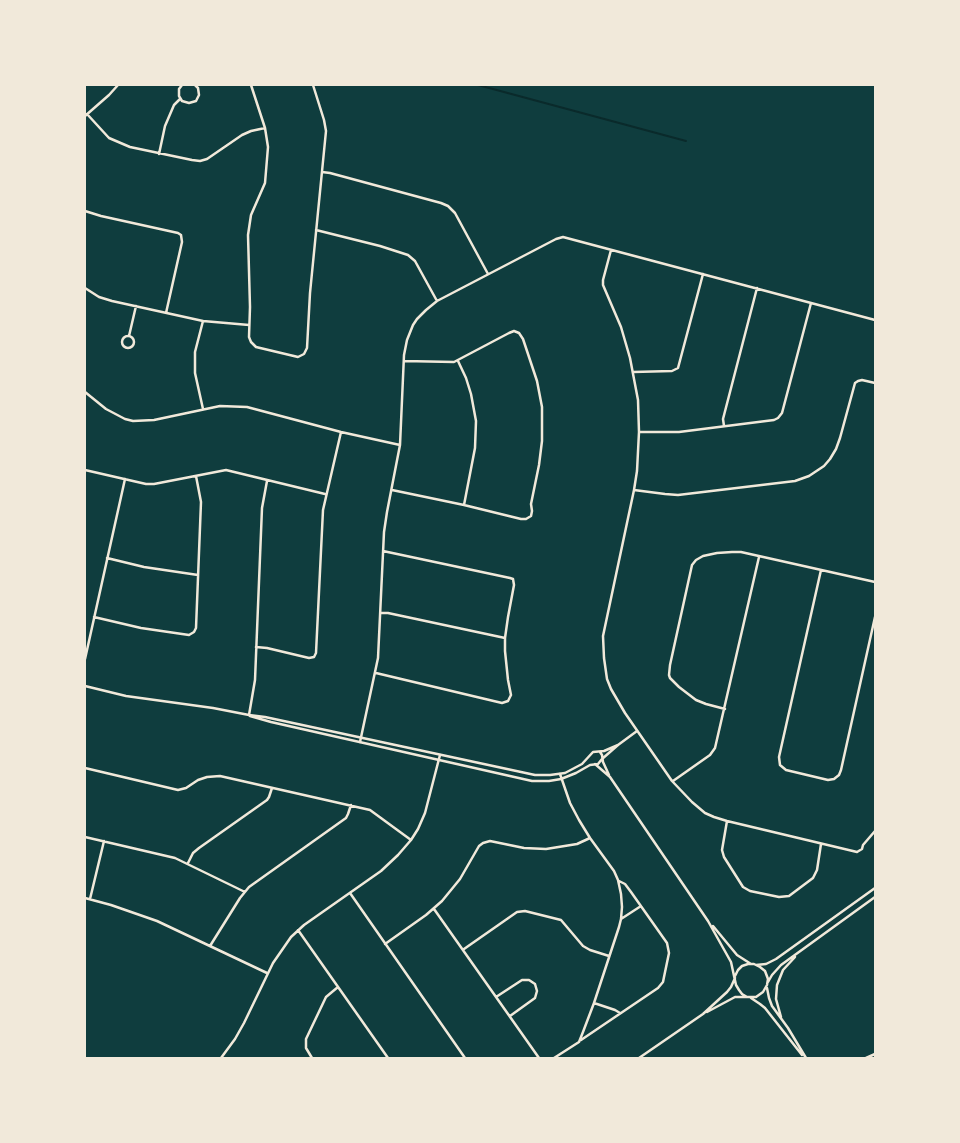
<!DOCTYPE html>
<html>
<head>
<meta charset="utf-8">
<style>
	body { margin:0 }
	#map { position:relative; width:960px; height:1143px; overflow:hidden; background:#0f3d3e; font-family:"Space Grotesk",sans-serif }
	canvas { display:block }
	.frame { position:absolute; inset:0; border:86px solid #f1e9da; pointer-events:none }
</style>
</head>
<body>
<div id="map">
<canvas width="960" height="1143"></canvas>
<div class="frame"></div>
</div>
<script>
const ctx = document.querySelector('canvas').getContext('2d');
ctx.lineJoin = 'round';
const poly = rows => new Path2D(rows.map(r => 'M' + r).join(''));
function trace(path, color, width, dash) { ctx.strokeStyle = color; ctx.lineWidth = width; ctx.lineCap = dash ? 'butt' : 'round'; ctx.setLineDash(dash || []); ctx.stroke(path); }
const stream = poly([
	[478,85,686,141]
]);
const minor = poly([
	[182,85,179,89,179,96,182,101,189,103,196,101,199,95,198,88,195,85],
	[251,85,265,128,268,147,265,183,251,215,248,235,250,307,249,337,251,342,256,347,298,357,304,354,307,348,310,293,326,131,324,120,313,85],
	[87,114,109,138,130,147,192,160,200,161,207,159,242,135,251,131,265,128],
	[85,116,109,95,118,85],
	[159,154,165,126,174,105,180,99],
	[322,172,330,173,441,203,448,206,455,213,488,274],
	[85,211,101,216,178,233,181,235,182,242,166,313],
	[316,230,380,246,408,255,415,261,437,301],
	[611,250,603,280,603,285,621,327,630,358,638,400,639,432,637,471,634,490,603,636,604,658,607,679,611,689,625,713,672,781,692,802,705,813,714,817,727,821,857,852,862,849,863,845,875,831],
	[85,288,99,297,112,301,203,321,249,325],
	[203,321,195,352,195,373,203,409],
	'122 342a6 6 0 1 1 12 0a6 6 0 1 1-12 0Z',
	[129,336,136,306],
	[458,361,466,378,471,394,476,421,475,448,464,505],
	[633,372,672,371,678,368,703,274],
	[85,392,106,409,125,419,133,421,154,420,220,406,247,407,341,432,400,445],
	[724,426,723,419,757,288],
	[639,432,679,432,774,420,778,418,782,413,811,303],
	[85,470,146,484,154,484,226,470,325,494],
	[392,490,464,505,521,519,526,519,531,516,532,511,531,504,539,465,542,441,542,407,537,381,523,339,519,333,514,331,509,333,454,362,404,361],
	[634,490,665,494,678,495,795,481,809,476,824,466,830,459,836,449,840,438,855,383,858,381,862,380,875,383],
	[107,558,144,567,198,575],
	[821,570,779,757,780,765,786,770,828,780,834,779,839,775,841,770,875,617],
	[381,613,388,613,505,638],
	[94,617,141,628,189,635,194,632,196,628,201,502,196,476],
	[256,647,267,648,309,658,314,657,316,653,323,510,341,432],
	[85,659,125,479],
	[376,673,502,703,508,701,511,695,508,680,505,651,505,638,508,617,514,585,513,579,510,578,383,551],
	[725,709,706,704,696,700,679,687,670,678,669,675,670,665,692,565,696,560,703,556,717,553,732,552,741,552,875,582],
	[249,715,255,680,262,508,267,481],
	[360,742,378,658,384,532,387,512,400,445,404,355,407,340,413,325,417,319,426,310,437,301,556,239,563,237,875,320],
	[85,768,178,790,186,788,198,780,207,777,220,776,370,810,411,840],
	[673,781,710,755,715,748,759,557],
	[727,821,722,850,724,857,743,887,750,891,779,897,789,896,813,878,817,870,821,844],
	[85,837,175,858,245,892],
	[188,863,193,853,199,848,267,800,269,797,272,788],
	[350,893,465,1058],
	[85,898,111,905,157,921,267,973],
	[90,899,104,841],
	[434,909,539,1058],
	[621,919,641,906],
	[298,930,388,1058],
	[385,944,426,915,442,901,460,879,479,846,483,843,490,841,524,848,546,849,577,844,590,838],
	[210,946,240,898,249,887,346,818,348,814,351,805],
	[464,949,517,912,525,911,561,920,583,946,590,950,609,956],
	[496,997,522,980,529,980,535,984,537,991,535,998,510,1016],
	[594,1003,615,1010,620,1013],
	[581,1040,658,988,663,982,664,977,669,953,667,943,631,892,625,884,619,881],
	[221,1058,235,1039,244,1023,273,963,291,937,304,925,381,871,398,855,411,840,418,829,425,813,440,755],
	[312,1058,306,1048,306,1039,326,997,338,987],
	[554,1058,579,1042,583,1032,594,1003,619,927,621,919,622,907,621,894,618,880,614,871,590,838,579,820,570,803,560,774],
	[866,1058,875,1054]
]);
const tertiary = poly([
	[85,686,126,696,213,708,249,715,265,717,535,775,550,775,565,773,582,764,593,752,604,751,618,745],
	[250,716,271,722,532,781,549,781,561,779,576,773,590,765,598,764,602,759],
	[600,752,602,755,603,762,609,775],
	[602,759,618,745,637,731],
	[595,764,610,777,708,921,731,962,736,985,739,990,742,994,747,997],
	[713,926,737,955,751,964],
	[756,965,766,964,776,959,875,888],
	[768,982,772,975,781,965,875,897],
	[767,988,769,998,772,1006,788,1028,806,1058],
	[751,998,760,1004,765,1008,802,1055],
	[707,1012,735,997,756,997,763,992,767,985,768,979,765,971,760,967,754,964,748,964,742,966,738,970,735,976],
	[781,1017,776,999,777,985,783,970,795,957],
	[639,1058,703,1014,727,992,731,987,735,978]
]);
trace(stream, '#0a2a2b', 2);
trace(minor, '#f1e9da', 2.5);
trace(tertiary, '#f1e9da', 2.5);
</script>
</body>
</html>
